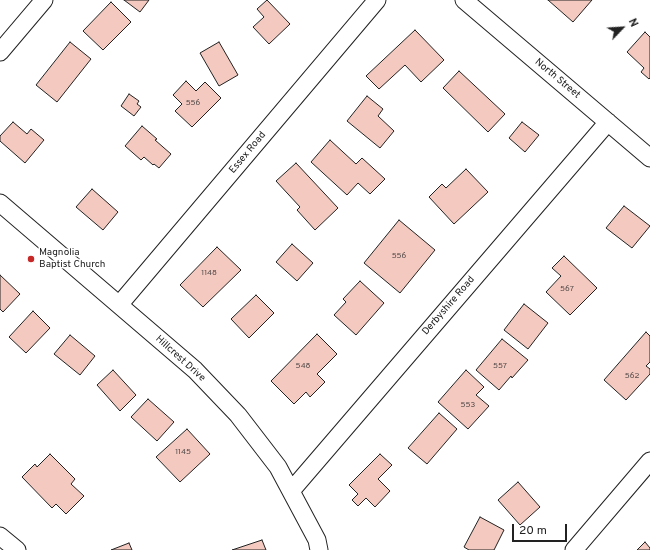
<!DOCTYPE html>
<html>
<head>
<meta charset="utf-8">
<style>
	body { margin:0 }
	#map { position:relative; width:650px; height:550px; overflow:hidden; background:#fff; font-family:Overpass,sans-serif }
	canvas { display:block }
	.north { position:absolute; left:602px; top:8px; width:40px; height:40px; -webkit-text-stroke:3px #fff; paint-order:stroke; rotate:65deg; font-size:11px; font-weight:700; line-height:16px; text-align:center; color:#222 }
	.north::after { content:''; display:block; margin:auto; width:14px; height:18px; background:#222; clip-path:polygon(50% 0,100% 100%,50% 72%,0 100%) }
	.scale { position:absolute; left:512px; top:524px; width:55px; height:18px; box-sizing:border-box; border:2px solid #222; border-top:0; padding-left:5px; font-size:12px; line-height:14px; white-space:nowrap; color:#222; -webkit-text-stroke:3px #fff; paint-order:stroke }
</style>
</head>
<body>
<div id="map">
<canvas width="650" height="550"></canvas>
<div class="north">N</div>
<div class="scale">20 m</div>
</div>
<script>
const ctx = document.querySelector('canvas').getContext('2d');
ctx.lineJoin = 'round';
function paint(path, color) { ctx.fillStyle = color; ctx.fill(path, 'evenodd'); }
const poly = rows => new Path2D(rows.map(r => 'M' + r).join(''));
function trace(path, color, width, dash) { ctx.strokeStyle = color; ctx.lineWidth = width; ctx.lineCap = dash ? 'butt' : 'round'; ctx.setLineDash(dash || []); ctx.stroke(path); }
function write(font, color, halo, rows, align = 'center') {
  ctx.font = font + ' Overpass,sans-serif'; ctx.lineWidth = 3; ctx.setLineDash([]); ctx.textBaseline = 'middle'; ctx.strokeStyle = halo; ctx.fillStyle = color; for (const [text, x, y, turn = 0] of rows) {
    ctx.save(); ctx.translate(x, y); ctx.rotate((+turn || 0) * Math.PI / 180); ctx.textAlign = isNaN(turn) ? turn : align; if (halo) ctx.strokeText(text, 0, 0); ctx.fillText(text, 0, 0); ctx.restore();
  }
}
const building = poly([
	[124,0,149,0,140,12,124,0],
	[267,0,290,24,269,44,253,27,264,17,257,9,267,0],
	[548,0,592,0,573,22,548,0],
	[111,2,131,22,103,50,83,31,111,2],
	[415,30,444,60,421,82,405,65,379,89,366,76,415,30],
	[645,32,650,37,650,78,649,79,641,72,644,68,627,52,645,32],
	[70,42,91,59,57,102,36,85,70,42],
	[219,42,238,75,219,86,200,53,219,42],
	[459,71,505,114,488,132,443,88,459,71],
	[186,81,196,91,205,82,221,98,192,127,175,111,182,104,173,95,186,81],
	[129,94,139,101,137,104,141,107,134,116,121,106,129,94],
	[367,96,383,109,378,116,394,131,380,148,347,121,367,96],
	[13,122,27,134,31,129,44,140,25,163,0,141,0,136,13,122],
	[522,122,539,135,525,152,509,138,522,122],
	[142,126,157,139,155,140,171,154,159,168,154,164,153,165,144,157,141,160,125,146,142,126],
	[330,140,356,164,362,158,385,179,370,194,358,183,347,195,311,162,330,140],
	[296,163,338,208,315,230,297,210,300,207,276,181,296,163],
	[466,169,488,192,454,224,429,197,442,184,446,188,466,169],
	[92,189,118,212,103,230,76,207,92,189],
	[624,206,650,226,632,248,606,228,624,206],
	[399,220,435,250,400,293,364,263,399,220],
	[292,244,313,263,297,281,276,262,292,244],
	[217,247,241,270,203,307,180,285,217,247],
	[564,256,597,288,570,315,546,292,561,276,552,268,564,256],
	[0,275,20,294,3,312,0,309,0,275],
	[360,281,384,303,356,335,334,315,346,302,343,299,360,281],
	[256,295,274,313,249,338,231,319,256,295],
	[524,304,548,323,528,349,504,330,524,304],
	[33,311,50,328,26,353,9,337,33,311],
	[646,332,650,336,650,362,646,366,650,369,650,374,626,400,604,380,646,332],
	[317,334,337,354,317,374,325,382,310,397,306,392,294,404,271,381,317,334],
	[70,335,95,356,80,375,54,354,70,335],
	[502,339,528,360,512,378,511,376,499,390,476,370,502,339],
	[113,370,136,395,120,411,97,385,113,370],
	[466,370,484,387,476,395,489,406,468,429,438,402,466,370],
	[148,399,174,422,157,441,131,417,148,399],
	[439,413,457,429,427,464,408,448,439,413],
	[187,429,210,454,180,482,156,457,187,429],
	[50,454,75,479,71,484,84,496,66,514,56,504,52,508,22,477,35,464,37,467,50,454],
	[380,454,392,465,378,479,390,491,375,507,366,498,358,506,352,500,358,494,349,485,380,454],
	[518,482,540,507,520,525,498,500,518,482],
	[480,517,504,530,494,550,469,550,464,547,480,517],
	[262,540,266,550,232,550,262,540],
	[645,542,650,548,650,550,637,550,645,542],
	[129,543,132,550,111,550,129,543]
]);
const minor = poly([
	[464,0,650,158],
	[0,52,44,0],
	[0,203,195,370,238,415,278,467,317,540,319,550],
	[119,305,377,0],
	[291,491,608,122],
	[0,536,17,550],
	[574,550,650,461]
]);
const markers = [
	[31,259,4,"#c62828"]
];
const numberNames = [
	["556",193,103],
	["556",399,256],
	["1148",209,273],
	["567",567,289],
	["548",303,366],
	["557",500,366],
	["562",632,376],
	["553",468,405],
	["1145",183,452]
];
const streetNames = [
	["North Street",557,79,40],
	["Essex Road",248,153,-50],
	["Derbyshire Road",449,306,-49],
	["Hillcrest Drive",180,359,42]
];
const poiNames = [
	["Magnolia",39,253],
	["Baptist Church",39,265]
];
paint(building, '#f3c9c0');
trace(building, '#222', 1);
trace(minor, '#222', 19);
trace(minor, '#fff', 17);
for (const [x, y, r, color] of markers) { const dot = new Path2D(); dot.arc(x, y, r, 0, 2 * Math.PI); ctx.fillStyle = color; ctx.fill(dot); trace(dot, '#fff', 1.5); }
write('8px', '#564c4a', null, numberNames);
write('10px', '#222', '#fff', streetNames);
write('10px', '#222', '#fff', poiNames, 'left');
</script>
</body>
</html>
